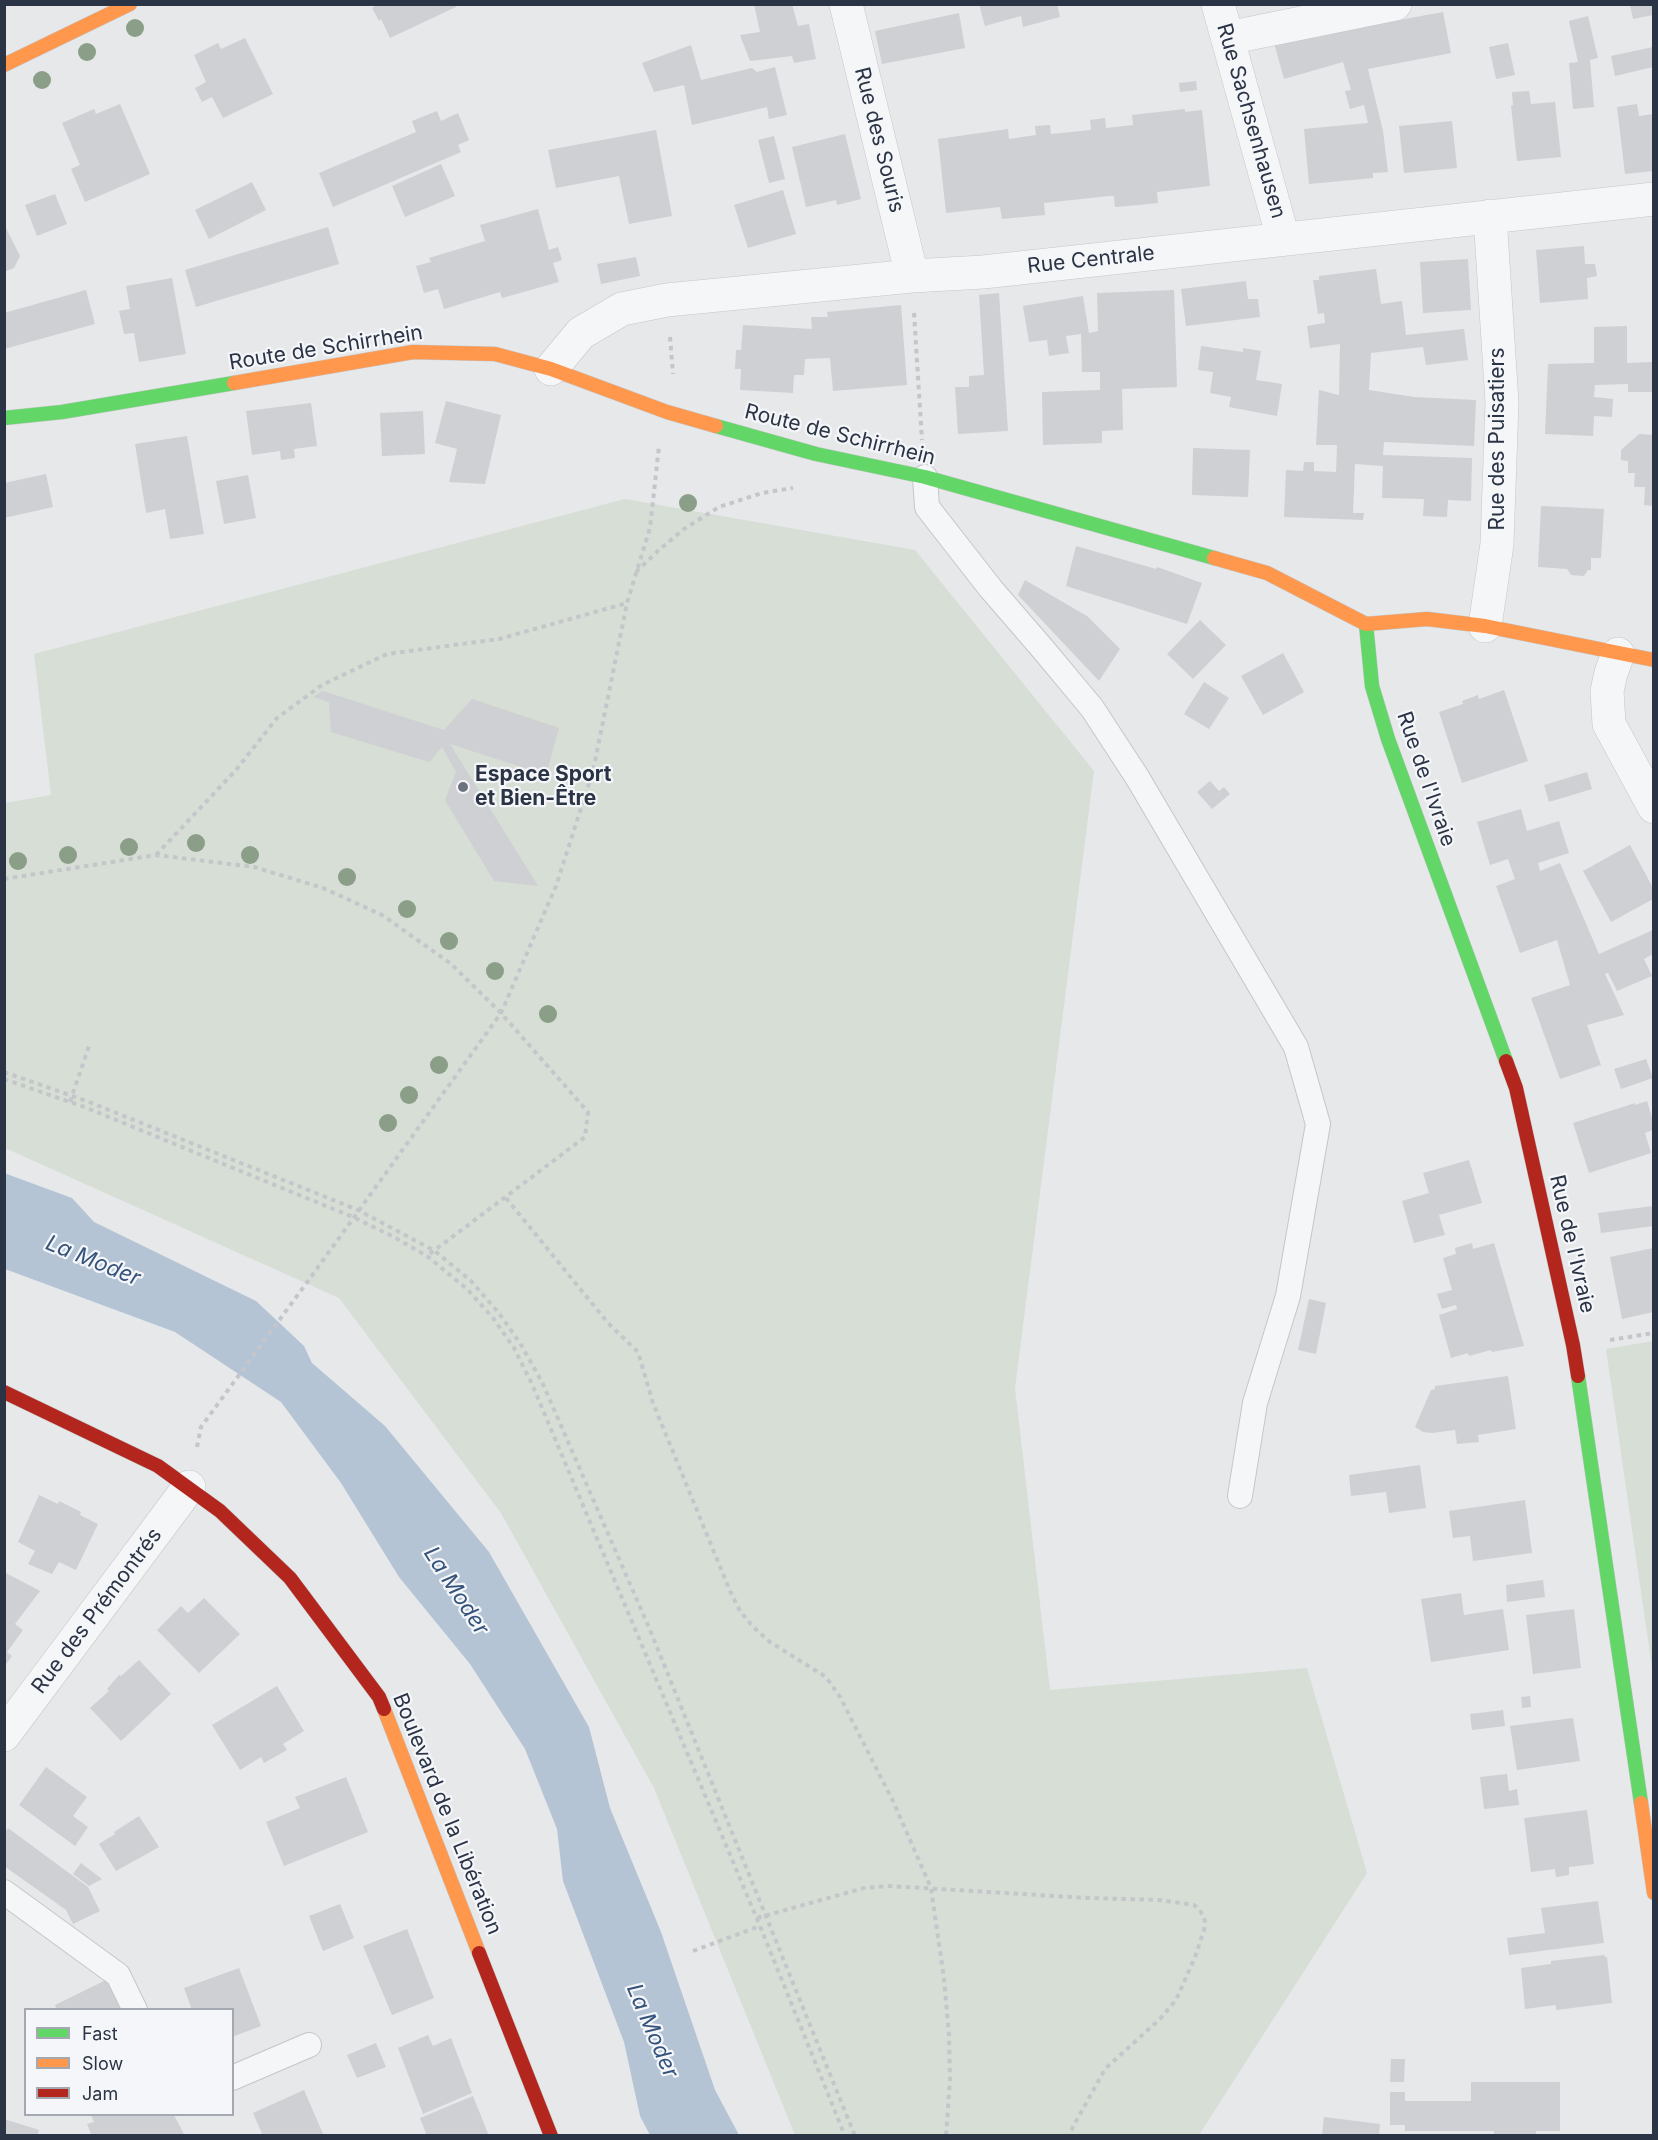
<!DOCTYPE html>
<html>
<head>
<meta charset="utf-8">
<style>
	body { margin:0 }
	#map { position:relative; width:1658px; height:2140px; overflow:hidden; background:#e6e8ea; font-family:Inter,sans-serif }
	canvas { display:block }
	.frame { position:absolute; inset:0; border:6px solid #2b3445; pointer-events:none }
	.legend { position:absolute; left:24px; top:2008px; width:210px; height:108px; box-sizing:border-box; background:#f4f6f9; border:2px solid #a4a8b1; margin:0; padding:8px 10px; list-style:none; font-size:18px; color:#2b3445 }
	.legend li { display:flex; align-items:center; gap:12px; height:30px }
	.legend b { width:30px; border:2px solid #a4a8b1 }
</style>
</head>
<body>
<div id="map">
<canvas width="1658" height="2140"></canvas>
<div class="frame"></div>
<ul class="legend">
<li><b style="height:8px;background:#63d668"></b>Fast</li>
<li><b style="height:8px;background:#ff974d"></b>Slow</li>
<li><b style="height:8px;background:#b3261e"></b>Jam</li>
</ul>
</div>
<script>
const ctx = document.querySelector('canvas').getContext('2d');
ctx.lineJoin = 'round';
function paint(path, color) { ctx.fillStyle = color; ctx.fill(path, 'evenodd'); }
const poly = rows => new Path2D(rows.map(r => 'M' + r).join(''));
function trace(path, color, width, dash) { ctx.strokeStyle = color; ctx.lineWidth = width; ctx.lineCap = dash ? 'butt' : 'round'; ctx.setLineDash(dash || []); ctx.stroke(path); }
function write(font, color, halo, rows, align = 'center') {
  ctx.font = font + ' Inter,sans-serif'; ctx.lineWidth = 4.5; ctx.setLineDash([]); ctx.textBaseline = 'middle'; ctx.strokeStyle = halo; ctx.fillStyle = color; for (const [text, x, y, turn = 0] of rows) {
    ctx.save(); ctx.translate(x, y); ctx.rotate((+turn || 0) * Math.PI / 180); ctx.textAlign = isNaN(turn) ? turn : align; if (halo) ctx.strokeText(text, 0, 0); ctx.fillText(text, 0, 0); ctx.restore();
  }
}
const green = poly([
	[625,499,915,550,1094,771,1015,1388,1050,1690,1307,1668,1367,1873,1199,2135,795,2135,654,1788,501,1513,339,1298,5,1148,5,803,51,795,34,654],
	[1653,1341,1654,1341,1653,1675,1606,1349]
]);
const water = poly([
	[4,1173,72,1198,94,1222,256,1301,304,1346,312,1363,385,1426,489,1552,589,1727,610,1808,661,1932,715,2090,739,2135,650,2135,640,2116,624,2042,563,1881,557,1829,525,1749,470,1664,399,1577,341,1483,281,1402,175,1332,5,1269]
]);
const building = poly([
	[754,4,792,4,798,26,809,24,816,59,794,63,792,56,750,61,740,35,760,32],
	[979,4,1057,4,1060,17,1023,27,1021,16,985,26],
	[374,5,455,5,456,7,390,38,381,19,379,21,372,8,375,6],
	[1630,5,1653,5,1653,15,1633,19],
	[1443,12,1451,53,1368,69,1383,131,1388,172,1373,173,1373,178,1309,184,1304,129,1368,123,1364,105,1350,109,1345,91,1351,90,1343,62,1284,79,1274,43],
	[959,13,965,48,882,64,875,31],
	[1588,16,1598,58,1590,60,1594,107,1573,109,1569,63,1578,62,1569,21],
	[245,38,273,94,223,118,212,97,202,102,195,88,206,82,194,55,218,43,221,49],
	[1508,43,1515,75,1496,79,1489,47],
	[691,45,701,80,752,68,757,72,775,67,787,115,769,119,767,107,692,125,684,85,654,92,642,63],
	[1653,47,1653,67,1615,76,1611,56],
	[1196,81,1197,90,1180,92,1179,83],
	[1529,91,1531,104,1555,102,1561,157,1517,161,1511,106,1513,105,1512,92],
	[120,104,150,174,85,202,71,169,80,165,62,123,94,109,96,114],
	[1637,104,1639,116,1653,114,1653,171,1625,174,1617,107],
	[1185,109,1185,112,1202,110,1210,186,1157,192,1158,203,1139,205,1115,207,1114,196,1109,196,1044,203,1045,215,1002,219,1000,207,946,213,938,139,1008,129,1009,139,1036,135,1035,126,1050,125,1051,134,1091,130,1090,120,1105,118,1106,128,1133,125,1132,115],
	[437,111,441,121,458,113,469,140,458,145,461,152,333,207,319,173,416,132,412,121],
	[1452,121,1457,168,1404,173,1399,126],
	[656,130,672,216,629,224,619,176,556,188,548,150],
	[845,134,861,199,837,205,836,200,806,207,792,147],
	[774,136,785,179,769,183,758,140],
	[441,164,455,196,405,217,392,186],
	[252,182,266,210,209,239,195,210],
	[783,190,796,234,748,248,734,205],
	[55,194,67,224,37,236,25,205],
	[538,209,549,250,558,247,562,260,553,263,559,282,502,298,500,292,444,309,438,289,424,293,416,266,431,262,429,258,485,241,480,225],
	[4,224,20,256,14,268,4,272],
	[328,227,339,264,196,307,185,270],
	[1584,246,1585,264,1595,264,1597,276,1587,278,1588,299,1540,303,1536,250],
	[636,257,640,276,601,284,597,264],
	[1468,259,1471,310,1423,313,1420,262],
	[1376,269,1381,304,1402,301,1406,335,1464,329,1468,360,1426,365,1423,347,1371,353,1369,390,1414,397,1476,400,1474,446,1384,442,1383,455,1472,458,1471,501,1448,500,1447,517,1423,516,1424,499,1382,498,1383,466,1355,464,1353,513,1364,513,1363,520,1284,517,1286,470,1303,471,1304,462,1314,462,1314,471,1336,472,1337,445,1316,445,1319,390,1339,395,1340,344,1310,348,1307,326,1325,323,1324,313,1318,314,1313,280,1319,280,1319,276],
	[172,278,186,354,139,362,134,333,124,334,119,311,130,309,126,286],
	[1246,281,1248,299,1258,299,1260,317,1186,326,1181,289],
	[86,290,95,324,4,349,4,313],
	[1174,290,1177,387,1122,389,1123,430,1102,431,1102,443,1043,445,1042,392,1100,390,1100,372,1082,372,1081,334,1066,336,1069,353,1049,356,1047,340,1029,342,1023,306,1083,296,1089,333,1098,331,1097,293],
	[999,293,1008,431,958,434,955,387,969,387,969,376,984,375,979,295],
	[901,305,907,385,833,391,830,358,805,359,804,375,794,375,793,393,740,390,741,369,735,369,736,350,741,350,743,325,812,329,811,317,828,317,827,312],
	[1627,326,1627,363,1653,362,1653,392,1628,392,1628,384,1595,385,1594,397,1613,399,1612,417,1594,416,1593,436,1545,434,1548,364,1594,363,1594,327],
	[1201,346,1243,352,1243,348,1261,351,1256,380,1282,384,1277,416,1229,407,1231,397,1210,393,1213,372,1198,370],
	[446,401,501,415,485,484,449,482,457,449,435,443],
	[311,403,317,446,294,449,295,458,281,460,280,451,252,455,246,411],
	[423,411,425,454,382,456,380,413],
	[1639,434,1653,435,1653,506,1644,505,1645,487,1634,487,1635,473,1628,473,1628,461,1621,460,1621,450],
	[187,436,204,534,170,539,165,509,146,513,135,444],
	[1193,448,1250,450,1248,497,1192,495],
	[46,474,53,507,4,518,4,483],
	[248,475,256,518,224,524,216,481],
	[1541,506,1604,509,1601,558,1591,558,1591,570,1588,570,1584,576,1571,575,1567,569,1538,567],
	[1076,546,1156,569,1157,567,1202,583,1187,624,1066,586],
	[1025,580,1087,616,1120,649,1099,681,1018,595],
	[1200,620,1226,645,1193,679,1167,654],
	[1283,653,1304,692,1263,715,1241,676],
	[1204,682,1229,698,1209,729,1184,714],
	[1504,690,1528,761,1462,783,1439,712,1463,704,1462,701,1478,695,1479,699],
	[323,691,444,730,472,699,559,728,546,775,450,744,538,886,494,881,445,800,456,772,442,747,429,762,331,732,329,702,313,697],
	[1587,772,1592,789,1549,802,1544,785],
	[1210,781,1219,791,1224,787,1230,794,1212,809,1197,792],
	[1521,809,1527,831,1559,821,1569,853,1538,863,1540,871,1560,863,1599,954,1653,930,1653,954,1644,959,1652,976,1617,991,1608,973,1605,974,1624,1015,1587,1025,1601,1065,1560,1079,1531,998,1570,985,1557,940,1520,953,1496,886,1515,879,1508,859,1490,865,1477,822],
	[1630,845,1653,888,1653,899,1611,922,1583,871],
	[1646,1059,1653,1078,1621,1089,1614,1069],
	[1647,1101,1653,1121,1653,1130,1645,1133,1651,1153,1589,1173,1573,1123,1635,1103,1635,1105],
	[1469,1160,1482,1203,1439,1215,1445,1235,1414,1243,1402,1201,1429,1193,1423,1173],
	[1653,1206,1653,1226,1601,1233,1598,1213],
	[1472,1243,1473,1249,1494,1243,1524,1346,1492,1352,1491,1350,1469,1356,1468,1353,1451,1358,1439,1315,1457,1309,1456,1305,1442,1309,1437,1294,1452,1290,1443,1258,1456,1254,1455,1248],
	[1653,1248,1653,1312,1622,1319,1610,1257],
	[1309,1299,1326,1303,1316,1354,1298,1350],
	[1508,1376,1516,1429,1478,1435,1479,1442,1457,1444,1455,1430,1432,1433,1423,1432,1415,1427,1431,1390,1435,1389,1435,1386],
	[1420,1465,1426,1508,1389,1513,1386,1492,1351,1496,1349,1475],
	[39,1495,58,1504,59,1501,81,1512,80,1515,98,1524,76,1570,59,1562,52,1574,28,1564,35,1551,18,1542],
	[1525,1500,1532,1553,1473,1561,1470,1536,1453,1538,1449,1511],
	[4,1572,40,1591,15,1624,23,1630,7,1652,12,1656,4,1667],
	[1543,1580,1545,1597,1507,1602,1506,1585],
	[1461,1593,1464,1615,1503,1609,1509,1650,1431,1662,1421,1599],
	[204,1598,240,1634,199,1673,157,1630,181,1606,188,1613],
	[1574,1609,1581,1668,1533,1674,1526,1615],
	[139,1660,171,1694,121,1741,90,1708,109,1691,107,1689,119,1675,121,1676],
	[277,1686,304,1731,283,1744,287,1750,264,1763,261,1757,240,1770,212,1725],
	[1530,1696,1531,1707,1522,1708,1521,1697],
	[1503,1710,1505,1726,1472,1730,1470,1714],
	[1573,1718,1580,1761,1517,1770,1510,1726],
	[46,1767,87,1797,73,1816,88,1827,75,1846,19,1805],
	[1507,1774,1509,1791,1517,1789,1519,1805,1484,1809,1480,1777],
	[346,1777,368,1832,284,1866,266,1822,300,1808,295,1797],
	[1587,1810,1594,1864,1569,1867,1569,1875,1556,1877,1555,1869,1531,1872,1524,1818],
	[139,1816,159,1847,116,1871,99,1844,115,1834,114,1832],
	[8,1828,88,1887,100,1911,73,1924,66,1910,4,1866,4,1834],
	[81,1863,102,1879,89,1886,73,1874],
	[1598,1901,1604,1943,1509,1955,1507,1938,1545,1933,1541,1908],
	[340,1904,354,1938,323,1951,309,1916],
	[407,1929,434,1998,392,2015,363,1946],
	[1604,1955,1605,1957,1607,1957,1612,2003,1556,2010,1556,2005,1525,2009,1521,1968,1551,1964,1551,1961],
	[239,1968,261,2026,232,2037,232,2010,192,2010,184,1988],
	[108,1979,123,2010,57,2010,55,2005],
	[428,2035,433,2046,451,2038,472,2093,423,2114,398,2048],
	[376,2043,386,2067,357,2078,347,2055],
	[1391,2059,1405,2059,1404,2082,1390,2082],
	[1471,2082,1560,2082,1560,2131,1536,2131,1536,2136,1494,2136,1494,2131,1405,2131,1405,2125,1390,2125,1390,2092,1405,2092,1405,2101,1471,2101],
	[304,2090,324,2136,263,2136,253,2113],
	[473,2096,489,2136,427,2136,420,2118],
	[91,2115,174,2115,185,2136,92,2136,87,2124,94,2122],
	[1324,2117,1380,2124,1379,2136,1322,2136],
	[4,2119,39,2130,37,2136,4,2136]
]);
const path = poly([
	[914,313,922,440],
	[670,337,673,374],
	[636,572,660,549,684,529,719,507,762,493,793,488],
	[156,855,236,770,277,718,322,685,387,654,499,639,627,603],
	[4,879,156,855,254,867,323,888,382,915,450,963,501,1013,588,1112,585,1137,427,1256],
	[4,1072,89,1102,358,1210,435,1251,471,1281,498,1312,520,1343,542,1382,650,1630,855,2136],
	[4,1079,87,1108,177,1145,353,1217,392,1236,427,1256,467,1289,493,1318,514,1348,532,1384,760,1926,845,2136],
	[70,1102,89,1046],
	[506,1198,608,1323,638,1352,653,1403,730,1591,740,1611,753,1627,770,1642,826,1677,840,1697,893,1801,931,1888,944,1979,949,2035,950,2080,946,2136],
	[1610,1340,1654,1333],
	[197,1447,201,1427,316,1270,501,1013,556,886,593,771,627,603,650,528,659,446],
	[757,1918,864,1888,889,1886,1088,1898,1159,1900,1194,1905,1200,1910,1205,1921,1204,1930,1195,1957,1176,2000,1160,2019,1105,2069,1068,2136],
	[693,1951,760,1926]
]);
const lane = poly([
	[925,477,927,507,991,589,1042,648,1092,708,1137,777,1296,1047,1318,1124,1288,1296,1255,1403,1240,1496],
	[4,1892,118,1975,135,2010],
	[232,2078,309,2045]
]);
const street = poly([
	[846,4,912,276],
	[1218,4,1283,238],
	[1228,38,1395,4],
	[551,369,581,333,622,309,667,300,912,276,983,272,1654,199],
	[1485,626,1497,544,1502,403,1490,216],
	[1618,654,1611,673,1607,691,1609,724,1654,807],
	[4,1735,189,1487]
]);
const fast = poly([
	[4,418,62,412,234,383],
	[716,426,816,454,925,477,1214,558],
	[1366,624,1372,686,1388,739,1506,1061],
	[1578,1376,1641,1803]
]);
const slow = poly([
	[4,65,130,4],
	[234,383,413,352,495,354,551,369,667,412,716,426],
	[1214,558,1267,573,1366,624,1427,619,1485,626,1654,660],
	[384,1709,479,1953],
	[1641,1803,1654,1893]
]);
const jam = poly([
	[1506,1061,1516,1088,1573,1345,1578,1376],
	[4,1392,158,1466,220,1511,290,1578,379,1697,384,1709],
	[479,1953,551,2136]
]);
const trees = [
	[135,28],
	[87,52],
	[42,80],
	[688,503],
	[196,843],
	[129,847],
	[68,855],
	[250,855],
	[18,861],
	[347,877],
	[407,909],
	[449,941],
	[495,971],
	[548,1014],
	[439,1065],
	[409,1095],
	[388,1123]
];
const markers = [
	[463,787,6,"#6c737f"]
];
const streetNames = [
	["Rue Sachsenhausen",1251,121,74],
	["Rue des Souris",879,140,76],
	["Rue Centrale",1091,260,-6],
	["Route de Schirrhein",326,348,-9],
	["Route de Schirrhein",840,435,14],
	["Rue des Puisatiers",1498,439,-90],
	["Rue de l'Ivraie",1426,779,71],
	["Rue de l'Ivraie",1572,1244,77],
	["Rue des Prémontrés",97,1611,-53],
	["Boulevard de la Libération",447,1814,68]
];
const poiNames = [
	["Espace Sport",475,775],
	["et Bien-Être",475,799]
];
const waterNames = [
	["La Moder",93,1261,22],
	["La Moder",456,1591,57],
	["La Moder",652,2031,67]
];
paint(green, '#d6ded6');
paint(water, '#b4c4d5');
paint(building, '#ced0d3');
trace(lane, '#c4c6c8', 26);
trace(street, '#c4c6c8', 34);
trace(fast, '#c4c6c8', 15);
trace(slow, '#c4c6c8', 15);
trace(jam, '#c4c6c8', 15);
trace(path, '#c5c6ca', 4, [4.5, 4.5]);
trace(lane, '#f5f6f7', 24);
trace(street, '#f5f6f7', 33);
trace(fast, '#63d668', 14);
trace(slow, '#ff974d', 14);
trace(jam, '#b3261e', 14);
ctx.fillStyle = '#8a9e88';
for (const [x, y] of trees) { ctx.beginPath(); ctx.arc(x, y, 9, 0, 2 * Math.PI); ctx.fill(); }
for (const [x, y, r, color] of markers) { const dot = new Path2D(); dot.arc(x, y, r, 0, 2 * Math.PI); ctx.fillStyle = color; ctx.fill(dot); trace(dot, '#f4f6f9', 2); }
write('21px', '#2b3445', '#f4f6f9', streetNames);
write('bold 21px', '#2b3445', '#f4f6f9', poiNames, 'left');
write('italic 22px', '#34527a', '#f4f6f9', waterNames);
</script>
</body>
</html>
